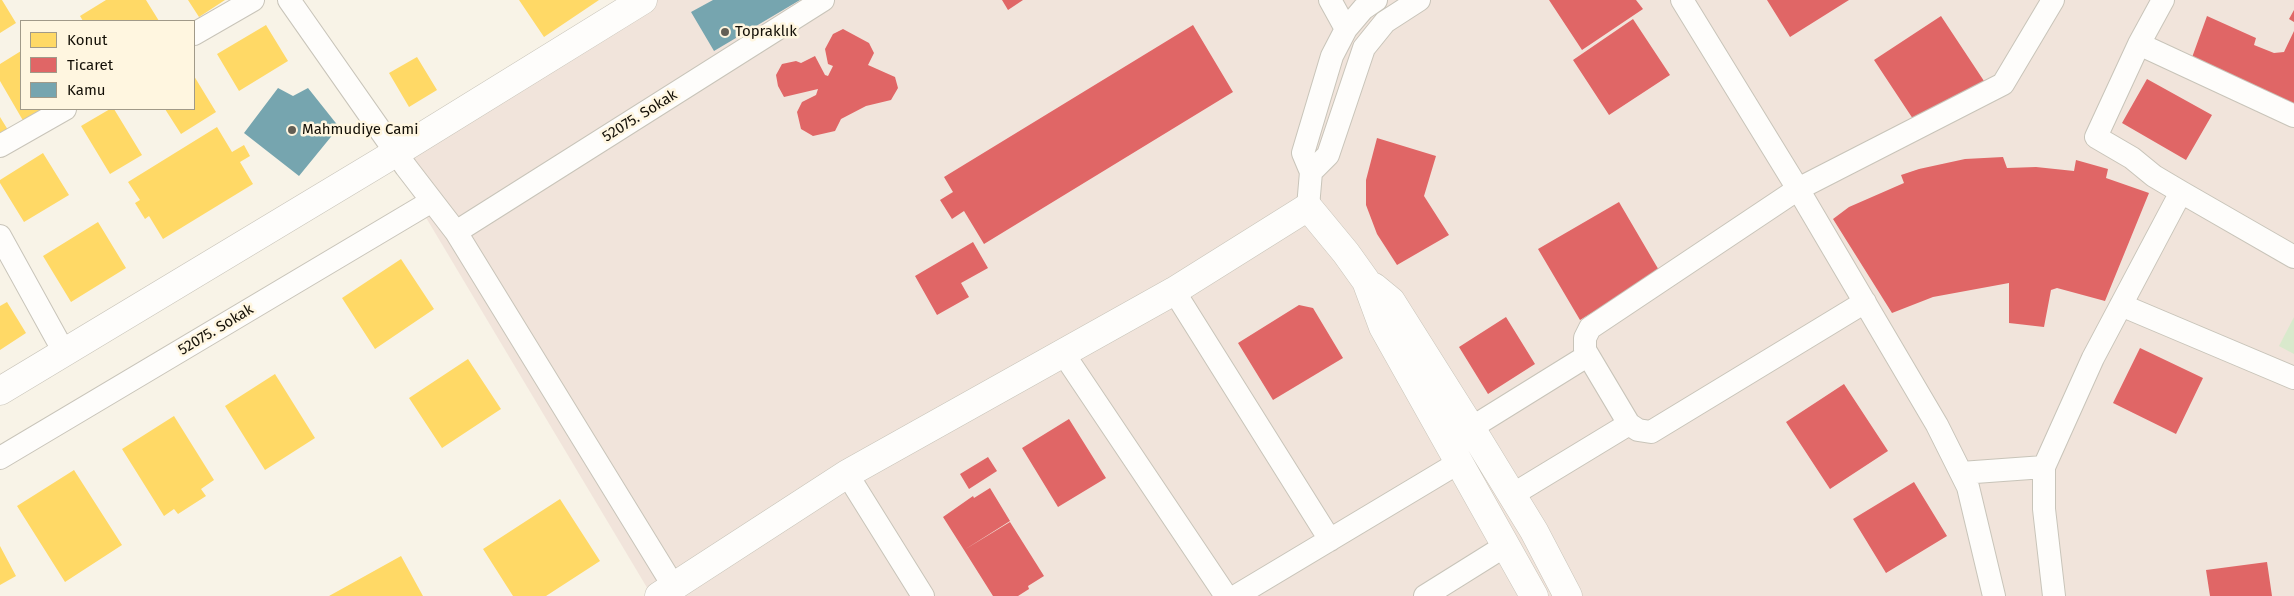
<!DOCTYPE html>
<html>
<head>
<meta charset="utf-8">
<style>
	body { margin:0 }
	#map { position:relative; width:2294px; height:596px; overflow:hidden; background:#f8f3e7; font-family:"Fira Sans",sans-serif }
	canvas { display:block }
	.legend { position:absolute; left:20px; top:20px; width:175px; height:90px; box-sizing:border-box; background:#fff6e0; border:1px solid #a19a89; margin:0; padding:6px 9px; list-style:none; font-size:15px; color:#130f06 }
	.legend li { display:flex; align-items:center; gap:10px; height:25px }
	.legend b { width:25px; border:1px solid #a19a89 }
</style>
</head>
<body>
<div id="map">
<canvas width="2294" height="596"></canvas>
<ul class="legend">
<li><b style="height:14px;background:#ffd966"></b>Konut</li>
<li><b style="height:14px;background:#e06666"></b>Ticaret</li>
<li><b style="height:14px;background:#76a5af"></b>Kamu</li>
</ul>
</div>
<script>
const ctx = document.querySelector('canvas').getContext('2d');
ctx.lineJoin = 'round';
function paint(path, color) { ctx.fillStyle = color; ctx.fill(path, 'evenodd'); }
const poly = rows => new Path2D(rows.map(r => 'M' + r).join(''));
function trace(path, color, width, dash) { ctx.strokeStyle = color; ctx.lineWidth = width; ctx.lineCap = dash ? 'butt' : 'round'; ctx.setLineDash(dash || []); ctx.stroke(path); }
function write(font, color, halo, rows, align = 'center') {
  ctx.font = font + ' "Fira Sans",sans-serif'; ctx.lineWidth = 5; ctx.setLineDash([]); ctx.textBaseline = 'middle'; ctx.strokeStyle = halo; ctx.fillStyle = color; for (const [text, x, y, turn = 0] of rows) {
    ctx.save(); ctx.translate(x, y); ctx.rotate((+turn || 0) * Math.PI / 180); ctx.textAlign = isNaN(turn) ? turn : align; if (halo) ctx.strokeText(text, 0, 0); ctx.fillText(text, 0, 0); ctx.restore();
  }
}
const commercial = poly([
	[646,0,2294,0,2294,596,652,596,394,164]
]);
const green = poly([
	[2294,317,2294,354,2279,346]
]);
const homes = poly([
	[0,0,2,0,16,23,0,33],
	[106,0,146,0,159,21,83,21,80,16],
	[188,0,225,0,199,17],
	[519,0,599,0,544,37],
	[266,25,288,61,239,91,217,54],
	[21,51,21,109,52,109,25,124,0,81,0,64],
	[417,57,437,90,409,107,389,73],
	[194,76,216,112,181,134,165,109,194,109],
	[110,109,114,109,142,155,110,174,81,126],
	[0,117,8,130,0,136],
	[217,127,232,152,244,145,250,156,240,162,253,184,163,239,149,216,145,219,135,203,140,200,128,182],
	[43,153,69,195,24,222,0,183,0,180],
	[98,222,126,268,71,302,43,256],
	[401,259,434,309,375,349,342,298],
	[7,302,26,333,0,350,0,306],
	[468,359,501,409,442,448,409,398],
	[275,374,315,438,265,470,225,406],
	[174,416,214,480,201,489,206,496,178,514,174,509,164,516,122,449],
	[74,470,122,545,65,582,17,506],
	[560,499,600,561,546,596,513,596,483,549],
	[0,546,16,576,0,585],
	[401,556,423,596,329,596]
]);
const shops = poly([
	[1002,0,1023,0,1008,10],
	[1549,0,1636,0,1643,9,1582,50],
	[1767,0,1849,0,1790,37],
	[2294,10,2294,22,2289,19],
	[1941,16,1984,81,1917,125,1874,60],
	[2207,16,2256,38,2254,45,2274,53,2284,52,2294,31,2294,108,2190,63],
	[1633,19,1670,75,1609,115,1573,60],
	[1193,25,1233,92,984,244,964,211,952,219,940,200,953,192,944,177],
	[843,29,869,43,874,53,868,65,895,77,898,88,891,100,866,106,841,119,835,131,813,136,801,129,797,112,802,102,816,95,818,89,784,97,778,86,776,75,782,64,796,61,801,63,815,56,825,75,828,76,833,66,828,64,825,49,833,34],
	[2147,79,2212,115,2186,160,2122,123],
	[1377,138,1436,156,1424,196,1449,235,1397,265,1377,234,1366,205,1366,180],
	[2003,157,2007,168,2036,167,2074,171,2076,160,2108,169,2106,178,2149,193,2105,301,2057,288,2051,290,2044,327,2009,323,2009,283,1933,297,1892,313,1833,219,1849,207,1904,183,1901,175,1919,169,1965,159],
	[1619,202,1660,272,1580,320,1538,249],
	[973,242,988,268,961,283,969,297,937,315,915,276],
	[1299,305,1313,308,1343,358,1273,400,1238,343],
	[1506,317,1535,364,1488,394,1459,347],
	[2140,348,2203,378,2176,434,2113,403],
	[1844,384,1888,451,1830,489,1786,422],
	[1069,419,1106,478,1058,507,1022,448],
	[988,457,997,471,969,489,960,474],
	[1914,482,1947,536,1886,573,1853,519],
	[990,488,1010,521,964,550,943,517,973,496,974,498],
	[1010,522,1044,576,1028,586,1029,589,1018,596,993,596,964,550],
	[2267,562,2272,596,2210,596,2206,570]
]);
const public = poly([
	[713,0,800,0,714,51,691,12],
	[278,88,293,96,308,88,339,127,299,176,244,133]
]);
const street = poly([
	[289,0,406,167,456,232,674,587],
	[1330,0,1346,29],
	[1682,0,1798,189,1937,425,1968,487,1994,596],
	[2163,0,2139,44,2096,137,2132,158,2154,176,2181,192,2294,257],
	[194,34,253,0],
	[2139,44,2294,116],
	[0,146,65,109],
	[1311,172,1328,155,1364,48,1385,22,1419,0],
	[1308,207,1311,172,1303,153,1332,56,1346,29,1363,9,1376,0],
	[456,232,823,0],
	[0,236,64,352],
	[1174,291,1330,540],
	[1865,302,1651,432,1638,430,1629,424,1585,350,1585,338,1590,328,1798,189,2003,84,2053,0],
	[2121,305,2294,378],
	[1063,353,1226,596],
	[1471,428,1587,356],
	[0,458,432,201],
	[1961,473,2044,467],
	[847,474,923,596],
	[1512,495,1629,424],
	[1236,596,1458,463],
	[1425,596,1505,546],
	[2054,596,2044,509,2044,467,2093,358,2181,192]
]);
const secondary = poly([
	[1374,287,1391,301,1471,428,1534,531,1568,596],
	[0,391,397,152,643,0],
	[659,596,847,474,1174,291,1308,207,1346,253,1366,281,1383,327,1534,596]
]);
const markers = [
	[725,32,5,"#635f55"],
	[292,130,5,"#635f55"]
];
const poiNames = [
	["Topraklık",735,32],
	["Mahmudiye Cami",302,130]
];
const streetNames = [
	["52075. Sokak",640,116,-32],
	["52075. Sokak",216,330,-31]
];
paint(commercial, '#f1e4db');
paint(green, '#d9e9cc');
paint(homes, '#ffd966');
paint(shops, '#e06666');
paint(public, '#76a5af');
trace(street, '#c8c4b9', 24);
trace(secondary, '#c8c4b9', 29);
trace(street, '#fefdfb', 22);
trace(secondary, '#fefdfb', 28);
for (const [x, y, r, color] of markers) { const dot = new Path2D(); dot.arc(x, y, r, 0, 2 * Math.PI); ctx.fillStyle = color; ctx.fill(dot); trace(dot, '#fff6e0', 2); }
write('15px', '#130f06', '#fff6e0', poiNames, 'left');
write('15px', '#130f06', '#fff6e0', streetNames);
</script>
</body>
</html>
